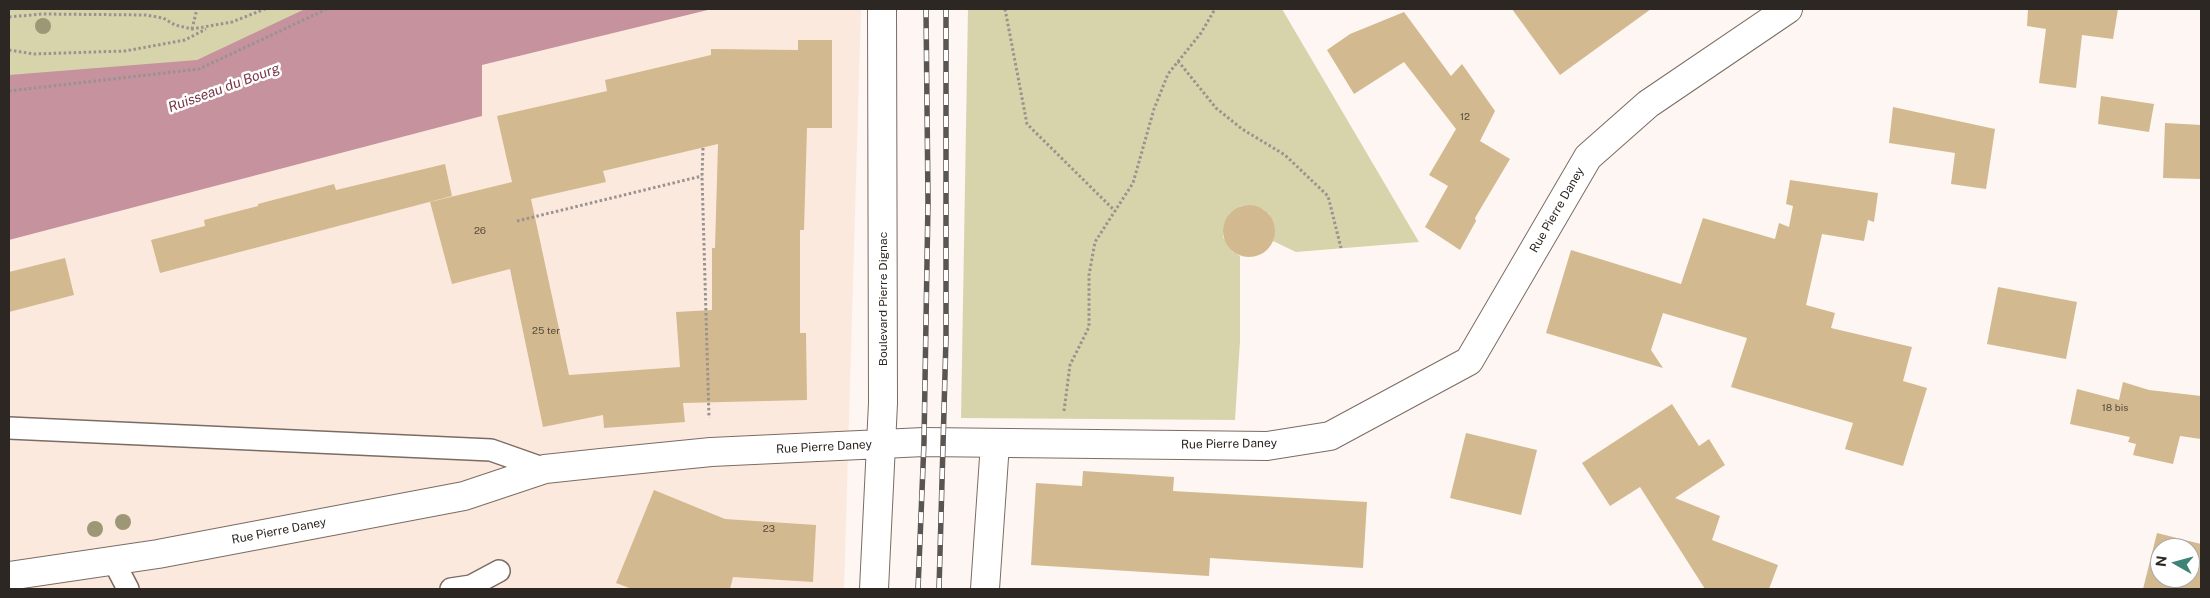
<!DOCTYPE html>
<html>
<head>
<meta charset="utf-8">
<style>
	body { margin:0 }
	#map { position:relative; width:2210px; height:598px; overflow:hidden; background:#fdf6f2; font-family:"Public Sans",sans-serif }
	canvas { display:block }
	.frame { position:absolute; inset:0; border:10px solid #2d2723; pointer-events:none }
	.north { position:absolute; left:2150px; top:538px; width:50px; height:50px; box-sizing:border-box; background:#fff; border:1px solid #aba9a7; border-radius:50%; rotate:277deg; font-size:14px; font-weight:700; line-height:20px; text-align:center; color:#2d2723 }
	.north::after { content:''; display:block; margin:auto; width:18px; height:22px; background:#3f8376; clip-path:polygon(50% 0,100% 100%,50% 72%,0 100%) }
</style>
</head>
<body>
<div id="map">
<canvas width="2210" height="598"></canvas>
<div class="frame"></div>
<div class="north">N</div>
</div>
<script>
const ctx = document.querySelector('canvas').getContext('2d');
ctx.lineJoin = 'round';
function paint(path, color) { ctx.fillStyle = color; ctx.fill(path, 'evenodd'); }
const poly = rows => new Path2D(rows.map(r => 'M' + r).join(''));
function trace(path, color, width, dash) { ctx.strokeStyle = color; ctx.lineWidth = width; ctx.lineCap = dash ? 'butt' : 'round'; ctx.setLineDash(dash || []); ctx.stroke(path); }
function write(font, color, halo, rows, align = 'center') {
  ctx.font = font + ' "Public Sans",sans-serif'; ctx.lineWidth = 5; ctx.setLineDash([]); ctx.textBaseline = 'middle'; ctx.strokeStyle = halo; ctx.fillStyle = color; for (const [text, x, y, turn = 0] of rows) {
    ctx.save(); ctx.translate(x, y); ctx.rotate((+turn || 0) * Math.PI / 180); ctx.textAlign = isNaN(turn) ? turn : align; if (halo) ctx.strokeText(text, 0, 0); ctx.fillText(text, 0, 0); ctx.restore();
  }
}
const built = poly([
	[712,9,861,9,844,589,9,589,9,240,482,116,482,65]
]);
const green = poly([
	[9,9,399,9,9,172],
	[968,9,1282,9,1419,242,1296,252,1273,241,1274,225,1269,214,1263,209,1249,205,1241,206,1230,213,1224,224,1223,237,1232,251,1240,256,1240,341,1235,420,961,418]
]);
const water = poly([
	[305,9,712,9,482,65,482,116,9,240,9,75,197,60]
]);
const building = poly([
	[1512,9,1651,9,1560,75],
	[2028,9,2118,9,2113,39,2082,35,2076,88,2039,83,2046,29,2027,26],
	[1404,12,1451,76,1462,64,1495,111,1480,141,1510,159,1475,218,1476,221,1460,250,1425,227,1448,186,1429,175,1456,129,1404,62,1354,94,1327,50,1350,34],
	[798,40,832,40,832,128,807,128,804,230,800,230,800,333,806,333,807,400,683,403,685,422,604,428,603,415,543,427,510,269,452,284,430,202,512,182,497,116,607,91,605,80,711,55,711,49,798,50],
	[718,144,715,248,712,248,712,310,676,312,680,367,569,375,531,199,606,182,603,171],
	[2101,96,2154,104,2149,132,2098,124],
	[1893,107,1995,129,1986,189,1951,184,1955,153,1889,143],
	[2165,123,2201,125,2201,179,2163,178],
	[445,164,452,196,160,273,151,240,205,226,204,220,258,206,258,204,334,184,336,190],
	[1790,180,1878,193,1874,222,1868,220,1864,241,1822,234,1806,305,1835,313,1831,328,1912,347,1903,381,1927,388,1903,466,1845,449,1853,423,1731,387,1747,338,1663,313,1651,350,1663,368,1546,333,1571,250,1681,284,1703,218,1775,239,1779,223,1789,227,1793,206,1786,204],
	'1223 231a26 26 0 1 1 52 0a26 26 0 1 1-52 0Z',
	[65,258,74,295,9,312,9,272],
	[1998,287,2077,302,2066,359,1987,344],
	[2123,382,2149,390,2201,396,2201,439,2180,436,2173,464,2133,455,2136,444,2128,442,2130,437,2070,424,2077,389,2119,400],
	[1672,404,1699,446,1709,439,1725,465,1675,498,1720,516,1712,540,1778,565,1769,589,1705,589,1640,487,1610,506,1582,463],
	[1466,433,1537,450,1521,515,1450,498],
	[1083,471,1174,477,1173,491,1367,502,1363,568,1210,558,1209,576,1031,565,1036,483,1082,486],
	[654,490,725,519,816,525,813,582,733,577,730,589,632,589,616,583],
	[2157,533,2201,544,2201,589,2143,589],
	[2160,548,2190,548,2190,578,2160,578]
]);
const path = poly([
	[1005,9,1027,124,1115,211],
	[9,17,42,14,146,15,163,18,175,25,192,29,232,22,265,9],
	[192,29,197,9],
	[9,50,34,54,125,51,185,40,206,29],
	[1178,61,1216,108,1242,129,1285,155,1328,196,1341,248],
	[9,91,199,69,327,9],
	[703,148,702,176,709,418],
	[517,221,702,176],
	[1064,411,1070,365,1089,327,1089,275,1095,242,1133,183,1154,109,1168,74,1201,33,1215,9]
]);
const lane = poly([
	[9,428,491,450,545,469],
	[113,560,128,589],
	[451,589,471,586,499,571]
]);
const street = poly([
	[9,576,158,554,464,496,545,469,601,463,711,452,924,442,1267,446,1330,436,1469,361,1588,157,1648,104,1788,9],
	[874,589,883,403,882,9],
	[985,589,995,443]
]);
const rail = poly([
	[918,589,924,442,928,202,926,9],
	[939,589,946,338,946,9]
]);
const trees = [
	[43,26],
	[123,522],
	[95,529]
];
const numberNames = [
	["12",1465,117],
	["26",480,231],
	["25 ter",546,331],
	["18 bis",2115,408],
	["23",769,529]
];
const streetNames = [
	["Rue Pierre Daney",1557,210,-60],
	["Boulevard Pierre Dignac",883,299,-90],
	["Rue Pierre Daney",1229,444,-1],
	["Rue Pierre Daney",824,447,-3],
	["Rue Pierre Daney",279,531,-11]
];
const waterNames = [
	["Ruisseau du Bourg",224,88,-20]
];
paint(built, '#fce9dd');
paint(green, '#d7d4ac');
paint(water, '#c5929d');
paint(building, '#d3b98f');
trace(lane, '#7b6c63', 24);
trace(street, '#7b6c63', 30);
trace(path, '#99938f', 3, [2.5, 2.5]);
trace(lane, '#fff', 21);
trace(street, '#fff', 28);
trace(rail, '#5b5551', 5.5);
trace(rail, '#fff', 4, [11]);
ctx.fillStyle = '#9d9776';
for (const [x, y] of trees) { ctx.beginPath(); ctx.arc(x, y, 8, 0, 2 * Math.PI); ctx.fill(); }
write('10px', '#564c3e', null, numberNames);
write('12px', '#2d2723', '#fff', streetNames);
write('italic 14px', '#763547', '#fff', waterNames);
</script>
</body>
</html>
